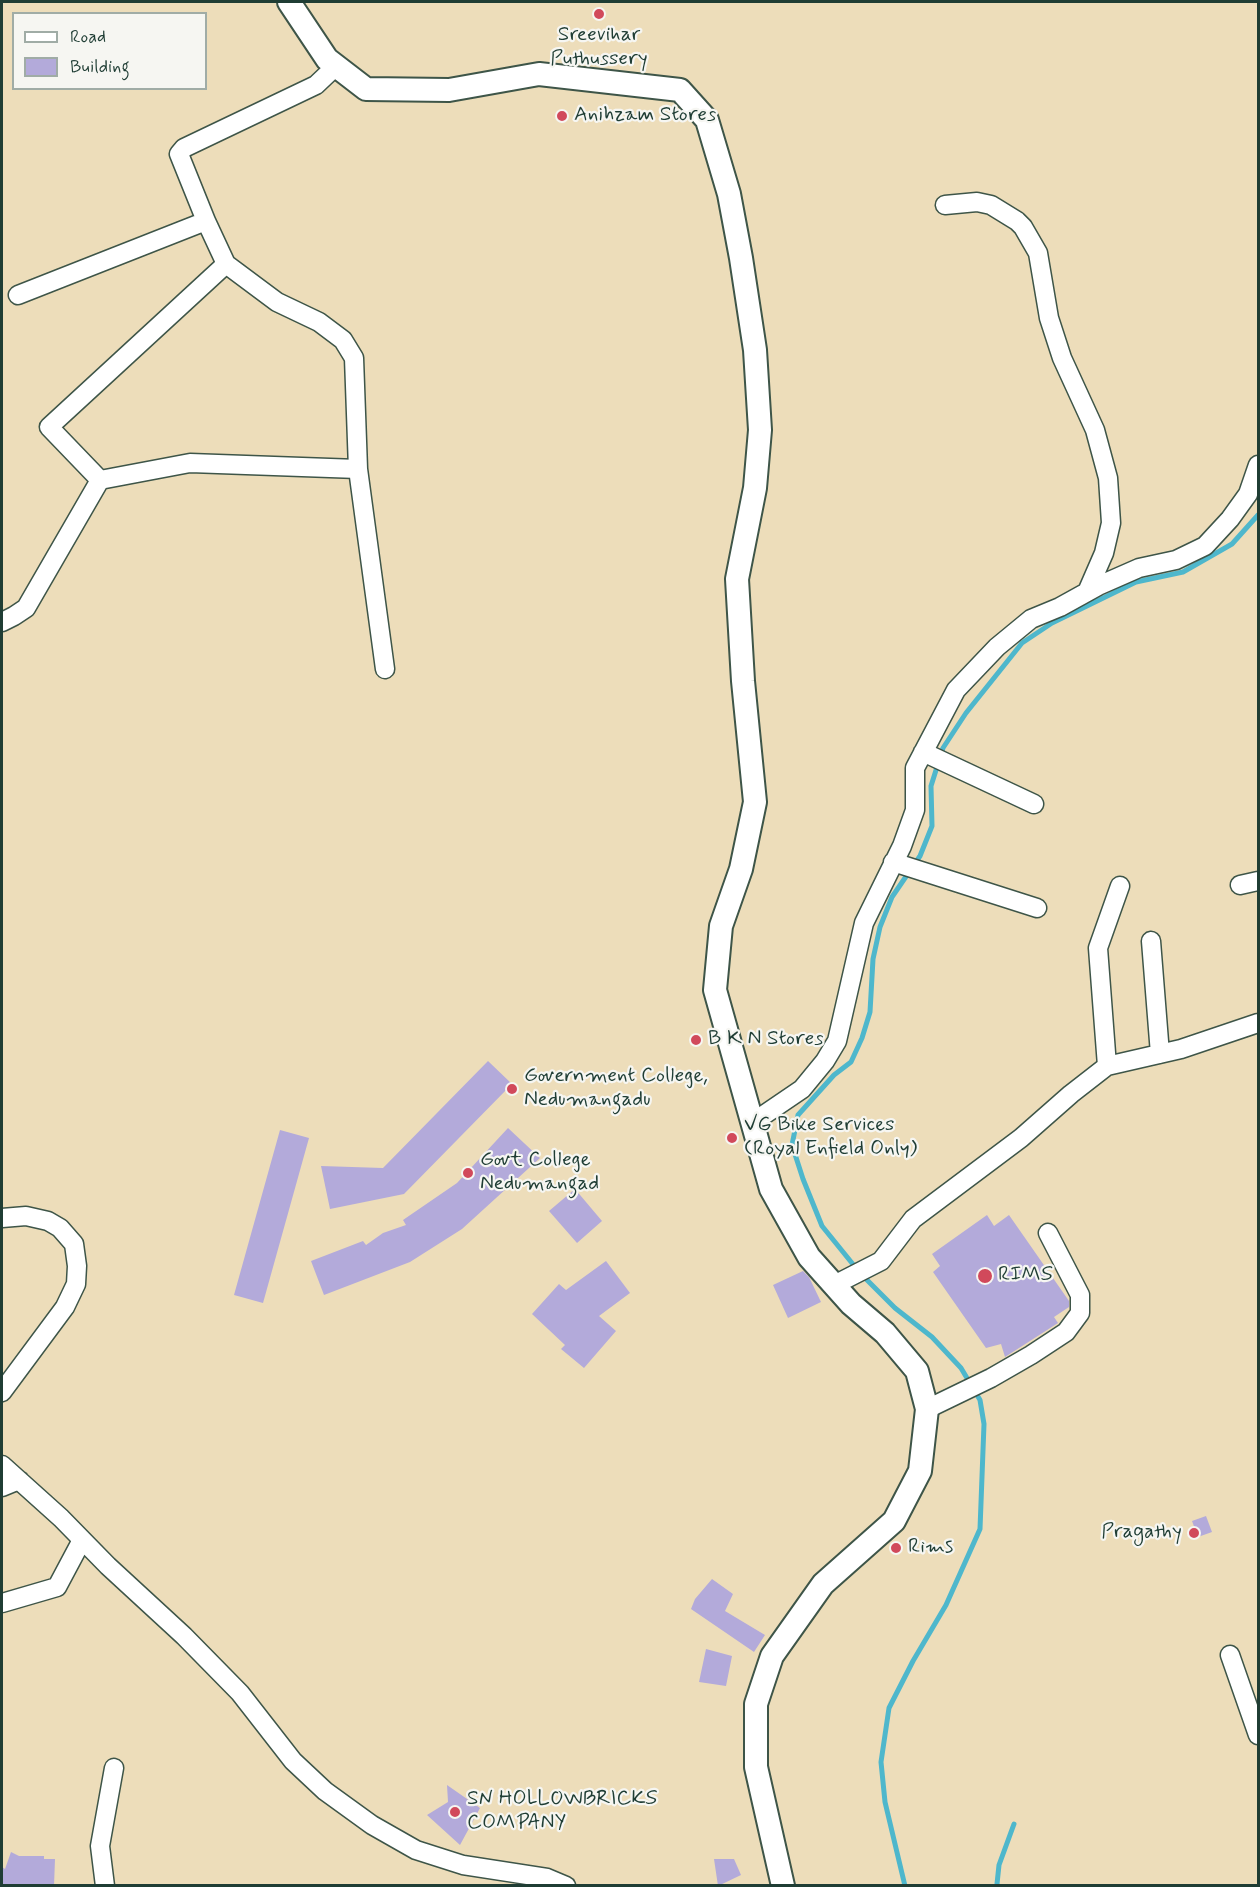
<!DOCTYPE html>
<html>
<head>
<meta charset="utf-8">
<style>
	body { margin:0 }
	#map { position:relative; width:1260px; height:1887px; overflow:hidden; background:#edddba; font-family:Mynerve,sans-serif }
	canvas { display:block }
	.frame { position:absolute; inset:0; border:3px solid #1f3d34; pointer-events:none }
	.legend { position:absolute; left:12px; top:12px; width:195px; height:78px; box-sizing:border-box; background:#f6f6f2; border:2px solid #a0aca6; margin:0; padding:8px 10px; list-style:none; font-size:18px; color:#1f3d34 }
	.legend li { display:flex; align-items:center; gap:12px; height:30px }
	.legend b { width:30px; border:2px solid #a0aca6 }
</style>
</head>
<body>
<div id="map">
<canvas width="1260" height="1887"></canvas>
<div class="frame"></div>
<ul class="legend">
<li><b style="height:8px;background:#fff"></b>Road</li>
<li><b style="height:16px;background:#b3aada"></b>Building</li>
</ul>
</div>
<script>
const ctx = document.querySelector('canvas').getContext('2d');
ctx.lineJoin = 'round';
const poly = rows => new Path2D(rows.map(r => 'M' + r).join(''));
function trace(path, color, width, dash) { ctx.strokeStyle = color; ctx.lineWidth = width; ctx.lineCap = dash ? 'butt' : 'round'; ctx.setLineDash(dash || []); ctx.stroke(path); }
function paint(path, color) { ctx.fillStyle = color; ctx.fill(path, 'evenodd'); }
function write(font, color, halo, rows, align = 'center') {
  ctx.font = font + ' Mynerve,sans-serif'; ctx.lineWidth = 4.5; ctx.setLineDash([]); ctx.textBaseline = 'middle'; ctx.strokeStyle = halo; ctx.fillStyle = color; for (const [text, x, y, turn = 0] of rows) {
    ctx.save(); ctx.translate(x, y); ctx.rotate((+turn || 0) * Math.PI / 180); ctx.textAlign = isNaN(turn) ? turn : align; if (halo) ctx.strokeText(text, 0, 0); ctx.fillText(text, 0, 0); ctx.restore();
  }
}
const stream = poly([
	[856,1268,822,1226,803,1179,792,1145,798,1115,834,1075,851,1062,862,1038,870,1012,873,959,880,927,892,897,920,856,932,826,931,786,943,748,966,713,1022,643,1052,623,1136,582,1183,572,1232,544,1258,515],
	[862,1275,895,1308,932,1337,961,1368,980,1400,984,1424,980,1529,946,1605,913,1661,889,1708,881,1762,885,1802,905,1886],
	[997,1884,999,1865,1014,1824]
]);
const building = poly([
	[488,1061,512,1084,404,1194,330,1209,321,1166,383,1168],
	[508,1128,540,1158,462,1229,410,1262,324,1295,311,1261,363,1241,366,1245,383,1233,406,1225,403,1220,457,1183],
	[280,1130,309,1138,263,1303,234,1295],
	[575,1189,602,1221,577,1243,549,1211],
	[987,1215,994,1226,1009,1215,1069,1301,1069,1307,1054,1317,1058,1323,1005,1357,1001,1344,986,1348,933,1272,940,1266,932,1254],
	[606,1261,630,1293,599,1316,616,1331,584,1368,561,1349,565,1345,532,1314,559,1284,566,1290],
	[803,1271,809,1277,821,1302,788,1318,773,1285],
	[1206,1516,1212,1532,1198,1537,1192,1521],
	[712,1579,733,1594,725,1611,765,1635,754,1652,691,1609,695,1599],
	[706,1649,732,1656,726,1686,699,1682],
	[447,1785,480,1808,460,1845,427,1815,448,1802],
	[11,1852,19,1856,44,1856,44,1859,55,1859,54,1886,2,1886,2,1867,5,1869],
	[714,1859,734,1859,741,1875,718,1886]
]);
const minor = poly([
	[945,205,977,202,991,205,1017,221,1023,227,1038,253,1049,318,1062,358,1095,430,1108,478,1111,523,1104,553,1087,592],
	[206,221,226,264,277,302,319,322,343,340,354,358,358,469,385,669],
	[226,264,49,427,100,480,190,463,358,469],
	[18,295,206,221,179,154,184,148,316,85,336,66],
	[2,622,14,616,26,608,100,480],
	[923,752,1034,804],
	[893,862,1037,908],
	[1240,885,1258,881],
	[1151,941,1160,1054],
	[1107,1066,1098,948,1120,886],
	[752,1123,802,1089,825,1061,837,1041,864,923,902,846,915,810,915,768,956,690,997,647,1031,619,1060,607,1098,586,1139,568,1176,560,1205,546,1230,519,1248,494,1258,465],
	[2,1218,26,1216,48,1221,60,1228,74,1244,77,1266,76,1284,65,1307,2,1392],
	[834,1285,881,1261,913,1219,1021,1138,1071,1094,1107,1066,1181,1049,1258,1023],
	[927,1409,991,1378,1031,1355,1066,1332,1080,1313,1080,1295,1048,1233],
	[2,1465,61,1518,108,1566,184,1636,240,1693,293,1761,325,1791,372,1825,416,1850,463,1865,547,1878,566,1886],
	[2,1487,19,1480],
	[2,1603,57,1587,82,1540],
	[1230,1655,1258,1735],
	[105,1886,100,1846,114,1768]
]);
const major = poly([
	[289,2,327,59,366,89,449,90,539,74,680,90,707,120,729,194,741,258,755,350,760,430,755,488,737,579,743,681,755,802,741,869,721,926,715,990,771,1189,809,1257,851,1304,885,1333,917,1371,927,1409,920,1471,894,1521,823,1584,772,1656,756,1704,756,1767,783,1886]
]);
const markers = [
	[599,14,6,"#d1495b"],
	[562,116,6,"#d1495b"],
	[696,1040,6,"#d1495b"],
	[512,1089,6,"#d1495b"],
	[732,1138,6,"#d1495b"],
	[468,1173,6,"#d1495b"],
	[985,1276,8,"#d1495b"],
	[1194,1533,6,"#d1495b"],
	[896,1548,6,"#d1495b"],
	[455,1812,6,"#d1495b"]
];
const poiNames = [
	["Sreevihar",599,36,"center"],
	["Puthussery",599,60,"center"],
	["Anihzam Stores",574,116],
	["B K N Stores",708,1040],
	["Government College,",524,1077],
	["Nedumangadu",524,1101],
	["VG Bike Services",744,1126],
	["(Royal Enfield Only)",744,1150],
	["Govt College",480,1161],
	["Nedumangad",480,1185],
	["RIMS",998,1276],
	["Pragathy",1182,1533,"right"],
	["Rims",908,1548],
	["SN HOLLOWBRICKS",467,1800],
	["COMPANY",467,1824]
];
trace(stream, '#4eb7cc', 5);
paint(building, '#b3aada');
trace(minor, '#3e5548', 21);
trace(major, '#3e5548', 26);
trace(minor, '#fff', 18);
trace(major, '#fff', 22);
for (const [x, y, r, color] of markers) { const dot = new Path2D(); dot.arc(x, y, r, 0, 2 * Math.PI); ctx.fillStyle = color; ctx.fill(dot); trace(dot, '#f6f6f2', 2); }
write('21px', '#1f3d34', '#f6f6f2', poiNames, 'left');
</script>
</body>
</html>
